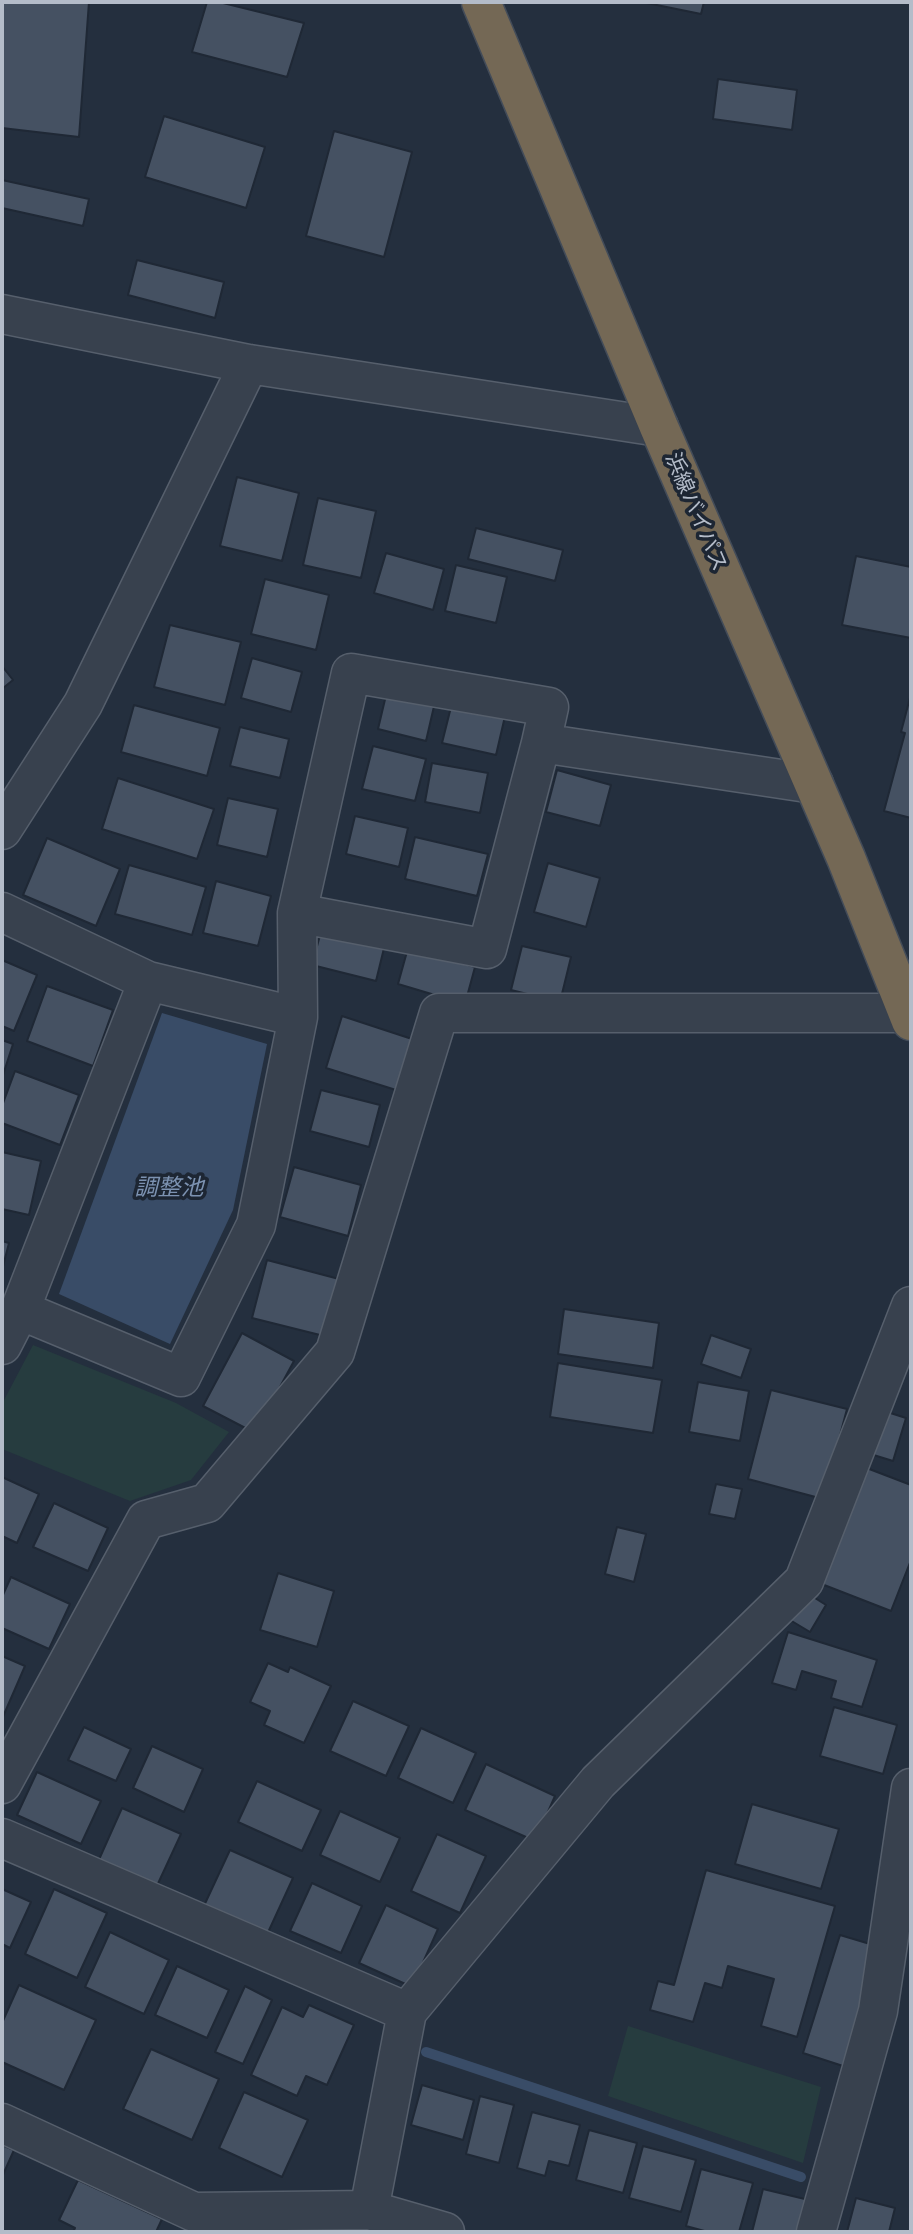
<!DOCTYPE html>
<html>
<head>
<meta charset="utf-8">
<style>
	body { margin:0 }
	#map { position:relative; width:913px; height:2234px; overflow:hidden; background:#242f3e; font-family:"Public Sans",sans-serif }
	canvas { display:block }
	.frame { position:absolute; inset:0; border:4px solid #b4bcc9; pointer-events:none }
</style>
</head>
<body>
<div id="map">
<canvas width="913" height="2234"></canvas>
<div class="frame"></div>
</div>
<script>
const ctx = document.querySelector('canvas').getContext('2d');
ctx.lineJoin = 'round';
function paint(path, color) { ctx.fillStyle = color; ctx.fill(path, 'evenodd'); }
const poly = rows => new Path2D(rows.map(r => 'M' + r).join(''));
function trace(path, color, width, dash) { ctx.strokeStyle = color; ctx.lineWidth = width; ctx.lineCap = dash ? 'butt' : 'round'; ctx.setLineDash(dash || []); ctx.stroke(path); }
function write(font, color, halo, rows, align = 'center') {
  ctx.font = font + ' "Public Sans","Noto Sans JP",sans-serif'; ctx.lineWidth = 7; ctx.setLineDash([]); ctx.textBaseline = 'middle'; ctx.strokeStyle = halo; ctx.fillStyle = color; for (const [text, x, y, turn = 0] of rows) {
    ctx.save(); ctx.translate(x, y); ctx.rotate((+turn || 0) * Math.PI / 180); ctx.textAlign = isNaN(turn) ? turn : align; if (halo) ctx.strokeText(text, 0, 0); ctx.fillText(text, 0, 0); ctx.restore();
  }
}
const green = poly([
	[33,1345,176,1403,229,1432,191,1480,130,1501,2,1449,2,1404],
	[628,2026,821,2087,803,2163,608,2096]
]);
const water = poly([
	[162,1013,267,1044,233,1210,170,1344,59,1294]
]);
const stream = poly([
	[426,2052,801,2177]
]);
const building = poly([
	[2,2,89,2,79,137,2,128,2,2],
	[207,2,219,2,304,23,287,77,192,52,207,2],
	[642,2,704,2,701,14,642,2],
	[718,79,797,90,792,130,713,119,718,79],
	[164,116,265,147,246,208,145,177,164,116],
	[334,131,412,152,384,257,306,236,334,131],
	[2,180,89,199,83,226,2,208,2,180],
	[137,260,224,282,215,318,128,295,137,260],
	[237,477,299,493,282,561,220,546,237,477],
	[318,498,376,511,361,578,303,565,318,498],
	[476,528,563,550,555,581,468,559,476,528],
	[386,553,444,569,433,610,374,593,386,553],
	[856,556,911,567,911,638,842,625,856,556],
	[456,565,507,577,496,623,445,611,456,565],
	[265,579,329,595,316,650,251,634,265,579],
	[170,625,241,642,225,705,154,687,170,625],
	[252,658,302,672,291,712,241,698,252,658],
	[2,666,13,680,2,689,2,666],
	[387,691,435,702,426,741,378,729,387,691],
	[911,694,911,818,884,811,905,733,901,732,911,694],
	[453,699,506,712,496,755,442,743,453,699],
	[134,705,220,728,207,776,121,752,134,705],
	[240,727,289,739,280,778,230,766,240,727],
	[373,746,426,759,415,801,362,789,373,746],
	[432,763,488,773,480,813,425,802,432,763],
	[557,770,611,785,600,826,546,812,557,770],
	[118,778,214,809,197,859,102,829,118,778],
	[228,798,278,809,267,857,217,845,228,798],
	[355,816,408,828,399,867,346,854,355,816],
	[415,837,488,854,477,896,405,879,415,837],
	[47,838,120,869,96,926,23,895,47,838],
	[548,863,600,878,586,927,534,912,548,863],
	[129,865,206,887,192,935,115,914,129,865],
	[216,881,271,896,258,946,203,933,216,881],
	[323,924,386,940,376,981,312,965,323,924],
	[522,946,571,957,560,1002,511,990,522,946],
	[408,948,475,967,465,1004,398,984,408,948],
	[2,960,37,975,14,1031,2,1026,2,960],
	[47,986,113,1010,93,1066,27,1041,47,986],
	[342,1016,412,1039,396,1090,326,1068,342,1016],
	[2,1040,13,1044,2,1078,2,1040],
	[15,1071,79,1095,60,1145,2,1123,2,1106,15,1071],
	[321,1090,380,1105,369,1147,310,1131,321,1090],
	[2,1152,41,1161,29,1215,2,1209,2,1152],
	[294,1167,361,1185,348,1236,280,1217,294,1167],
	[2,1241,9,1243,2,1270,2,1241],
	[267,1260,339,1279,324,1336,252,1318,267,1260],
	[564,1309,659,1323,653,1368,558,1354,564,1309],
	[242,1333,294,1361,255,1433,203,1406,242,1333],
	[711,1335,751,1349,741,1378,701,1364,711,1335],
	[558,1363,662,1380,653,1433,550,1417,558,1363],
	[698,1382,749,1391,740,1441,689,1432,698,1382],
	[771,1390,847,1409,823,1499,748,1479,771,1390],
	[881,1410,906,1418,893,1461,867,1453,881,1410],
	[864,1467,911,1485,911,1560,891,1611,819,1583,864,1467],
	[2,1477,39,1494,17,1543,2,1536,2,1477],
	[716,1484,742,1489,735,1519,709,1514,716,1484],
	[54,1503,108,1528,88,1571,33,1547,54,1503],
	[617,1527,646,1534,634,1582,605,1574,617,1527],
	[278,1573,334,1591,317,1647,260,1630,278,1573],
	[11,1577,70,1604,49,1649,2,1628,2,1597,11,1577],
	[807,1593,826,1605,810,1632,790,1620,807,1593],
	[788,1632,877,1660,862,1707,831,1698,836,1681,802,1671,796,1690,772,1683,788,1632],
	[2,1656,25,1666,2,1719,2,1656],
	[268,1663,288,1672,290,1667,331,1686,304,1743,264,1725,270,1711,250,1702,268,1663],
	[353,1701,409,1726,386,1776,330,1751,353,1701],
	[834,1707,897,1725,883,1774,820,1756,834,1707],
	[84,1727,131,1749,116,1781,68,1760,84,1727],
	[421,1728,476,1753,453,1803,398,1778,421,1728],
	[152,1746,203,1769,184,1812,133,1788,152,1746],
	[486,1764,555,1796,535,1841,465,1810,486,1764],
	[37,1772,101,1801,81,1844,17,1815,37,1772],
	[257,1781,321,1810,302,1851,238,1822,257,1781],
	[752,1804,839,1829,821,1889,735,1864,752,1804],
	[122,1808,181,1834,155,1890,97,1864,122,1808],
	[340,1811,400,1838,380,1882,320,1855,340,1811],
	[437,1834,486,1856,460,1913,411,1891,437,1834],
	[230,1850,293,1878,265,1939,202,1910,230,1850],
	[706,1870,835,1906,797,2037,761,2026,774,1979,728,1966,722,1988,705,1983,693,2022,650,2010,658,1981,674,1985,706,1870],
	[312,1883,362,1906,341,1953,290,1931,312,1883],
	[2,1889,31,1902,10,1948,2,1944,2,1889],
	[54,1889,107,1913,77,1978,25,1954,54,1889],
	[386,1905,438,1929,412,1987,359,1963,386,1905],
	[110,1932,169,1960,144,2014,85,1987,110,1932],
	[840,1935,880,1947,843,2066,803,2053,840,1935],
	[177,1966,229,1990,207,2038,155,2015,177,1966],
	[19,1985,96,2020,64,2090,2,2062,2,2023,19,1985],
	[245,1986,272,2000,243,2064,215,2052,245,1986],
	[309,2005,354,2025,327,2085,306,2076,297,2096,251,2075,282,2007,303,2017,309,2005],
	[151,2049,219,2079,192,2140,123,2109,151,2049],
	[422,2085,474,2100,463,2140,411,2125,422,2085],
	[244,2092,308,2120,282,2177,219,2148,244,2092],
	[480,2096,514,2105,499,2163,466,2154,480,2096],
	[532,2112,580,2125,569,2166,549,2161,545,2176,517,2168,532,2112],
	[589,2130,637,2143,623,2193,576,2180,589,2130],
	[2,2145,14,2150,2,2177,2,2145],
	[643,2146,696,2160,681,2212,629,2198,643,2146],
	[701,2169,753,2183,739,2232,708,2232,686,2226,701,2169],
	[78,2180,162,2219,156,2232,73,2232,75,2228,59,2220,78,2180],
	[763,2189,809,2200,801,2232,752,2232,763,2189],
	[856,2198,895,2208,889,2232,847,2232,856,2198]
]);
const minor = poly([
	[2,314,249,364,659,427],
	[541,743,487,949,297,913,351,673,549,707,541,743,814,784],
	[2,830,83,704,249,364],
	[2,912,148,981,20,1310,2,1345],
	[148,981,298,1017,297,913],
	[20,1310,181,1377,256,1225,298,1017],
	[2,1784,146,1520,207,1503,335,1352,439,1013,908,1013],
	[2,1838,407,2012,369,2210,445,2232],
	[407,2012,598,1782,804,1581,911,1306],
	[2,2123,194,2212,369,2210],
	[816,2232,878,2011,911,1788]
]);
const highway = poly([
	[481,2,659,427,846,858,911,1021]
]);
const streetNames = [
	["浜線バイパス",696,512,67]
];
const waterNames = [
	["調整池",169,1188]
];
paint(green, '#263c3f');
paint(water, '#394c67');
trace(stream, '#394c67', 10);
paint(building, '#455162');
trace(building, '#1f2835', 2);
trace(minor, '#565f6c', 41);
trace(highway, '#434c59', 41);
trace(minor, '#38414e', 38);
trace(highway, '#746855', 38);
write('21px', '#b4bcc9', '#1d2633', streetNames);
write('italic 23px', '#7c92b1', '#1d2633', waterNames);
</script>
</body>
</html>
